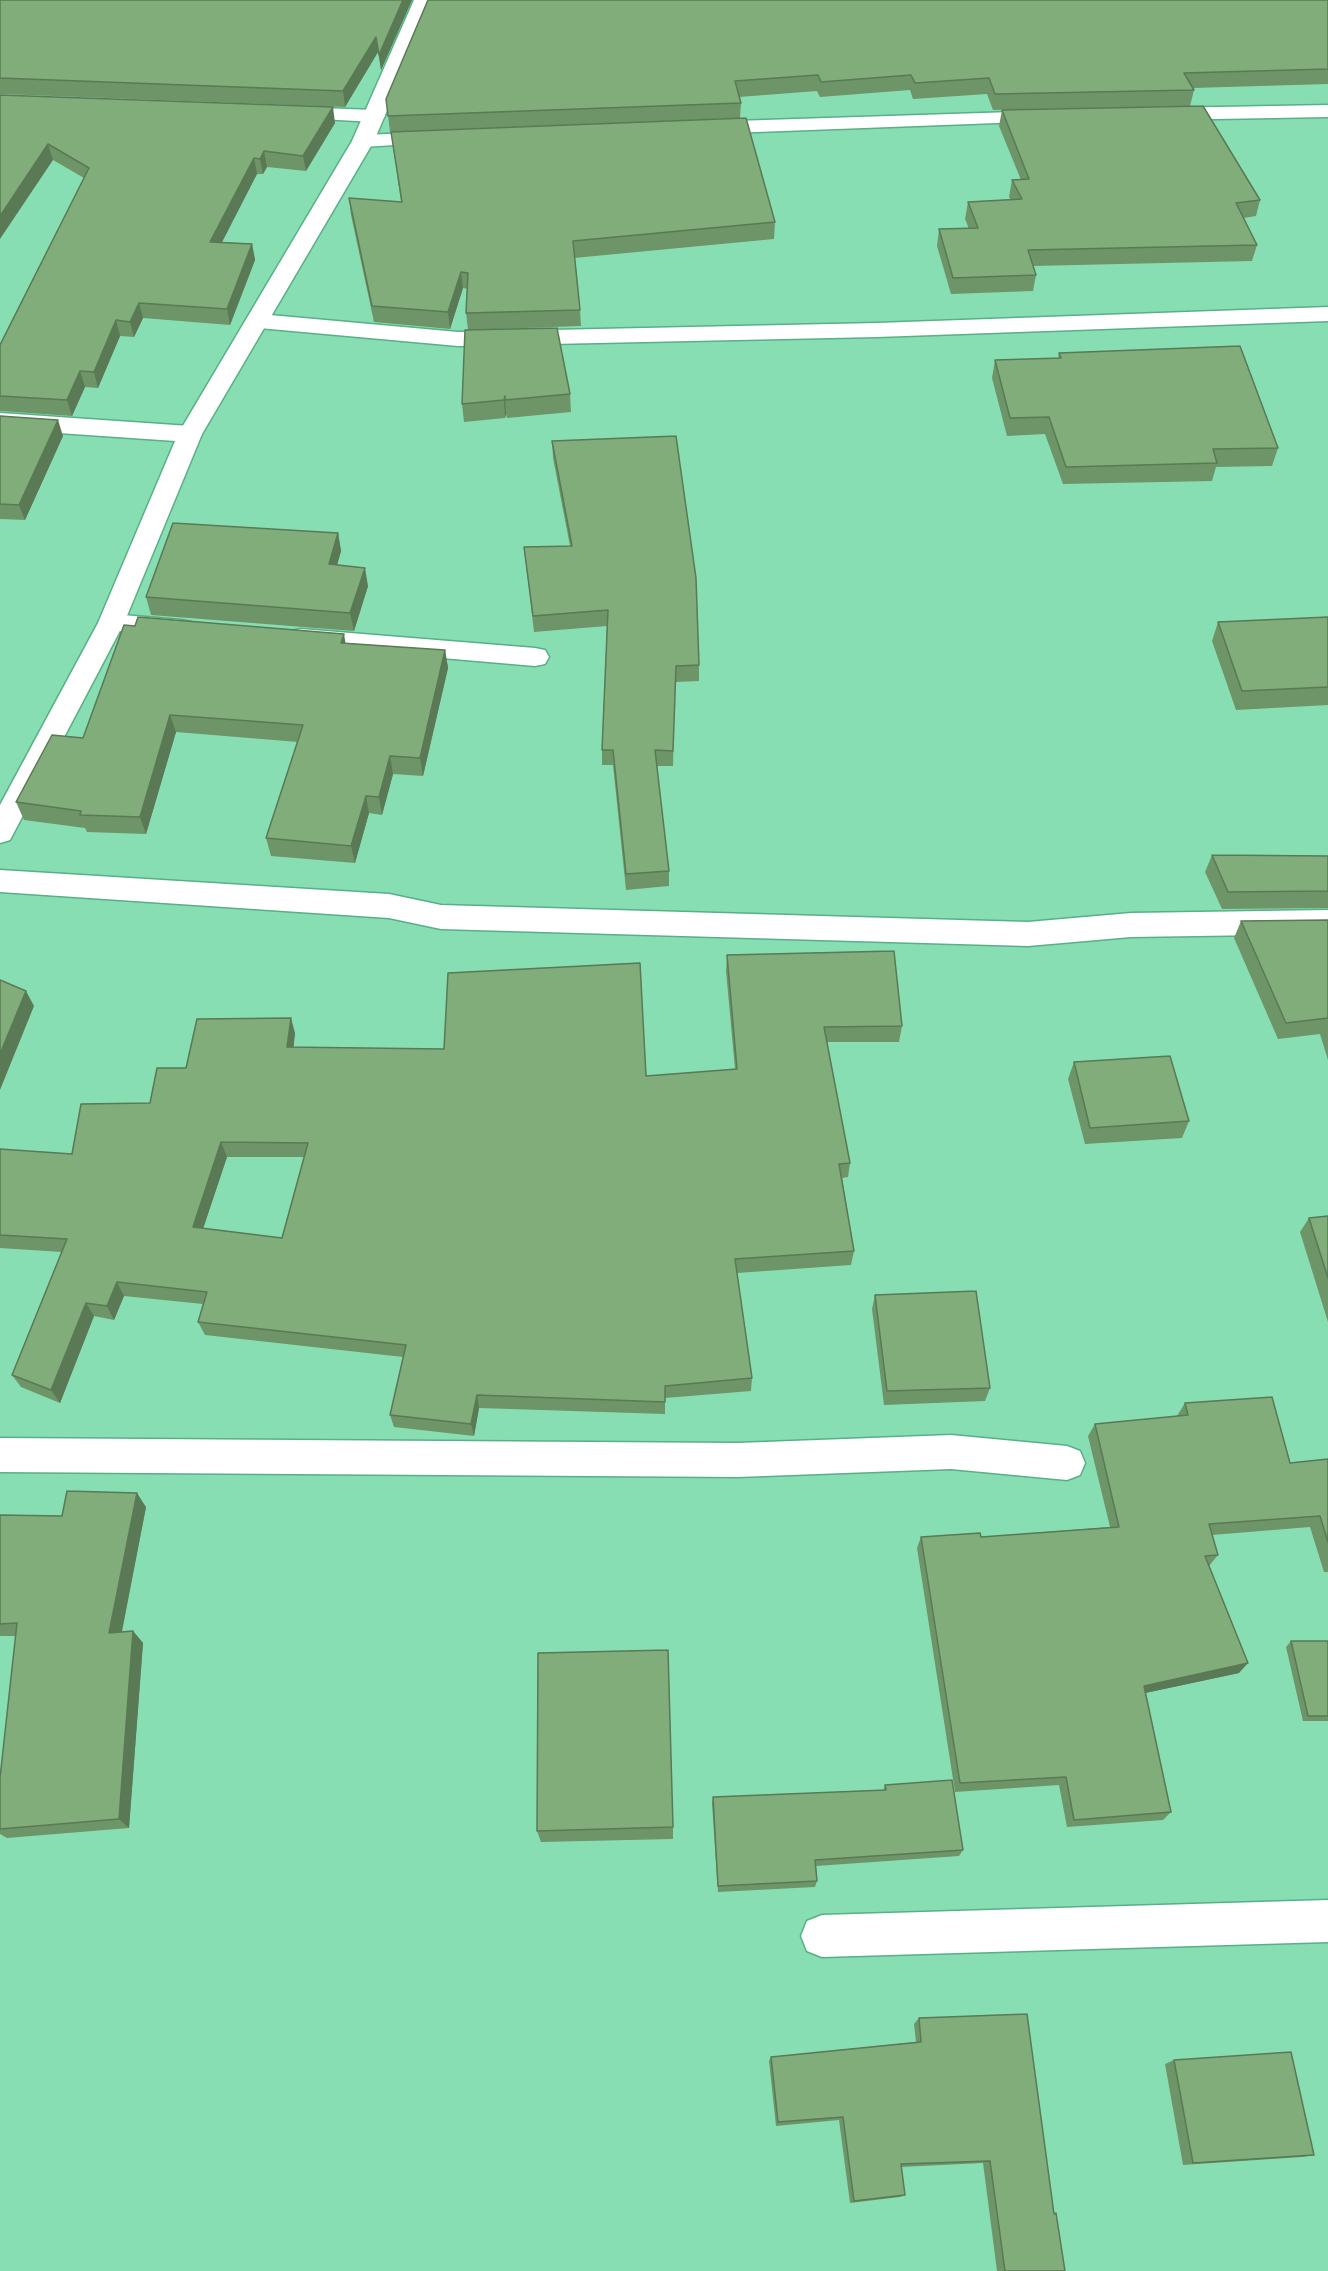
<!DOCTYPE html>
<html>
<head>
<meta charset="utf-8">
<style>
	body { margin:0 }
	canvas { display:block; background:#87deb3 }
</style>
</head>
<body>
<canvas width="1328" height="2271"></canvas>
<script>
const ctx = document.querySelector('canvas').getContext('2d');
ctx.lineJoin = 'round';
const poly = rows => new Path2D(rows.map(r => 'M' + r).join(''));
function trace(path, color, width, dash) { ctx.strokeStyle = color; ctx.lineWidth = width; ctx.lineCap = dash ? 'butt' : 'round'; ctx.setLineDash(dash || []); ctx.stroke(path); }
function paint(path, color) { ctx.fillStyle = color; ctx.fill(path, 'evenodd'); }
const street = poly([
	[1328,105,1328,117,1162,120,1155,118,1152,114,1155,110,1162,108,1328,105],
	[290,107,375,110,382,112,385,116,382,120,375,122,283,117,280,113,283,109,290,107],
	[1044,111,1051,113,1054,117,1051,121,703,134,696,132,693,128,696,124,703,122,1044,111],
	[436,132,443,134,447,138,443,142,363,147,356,145,352,141,356,137,363,135,436,132],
	[1328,307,1328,321,877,337,458,346,259,328,251,326,247,321,251,316,259,314,458,332,877,323,1328,307],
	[0,413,190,426,199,429,202,434,199,439,190,442,0,429,0,413],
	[111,614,181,620,191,622,194,629,191,636,181,638,102,629,98,623,102,617,111,614],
	[301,629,535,648,545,650,549,657,545,664,535,666,291,645,287,638,291,631,301,629],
	[0,870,389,894,441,905,1028,922,1131,913,1328,910,1328,934,1131,937,1028,946,441,929,389,918,0,892,0,870],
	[951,1435,1067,1446,1080,1451,1085,1463,1080,1475,1067,1480,951,1469,738,1477,0,1472,0,1438,738,1443,951,1435],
	[1328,1900,1328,1942,822,1957,807,1951,801,1936,807,1921,822,1915,1328,1900]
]);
const secondary = poly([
	[414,0,434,0,374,141,202,434,124,623,10,840,0,843,0,805,98,623,178,434,352,141,414,0]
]);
const wall = poly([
	[0,0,412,0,381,70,378,52,345,107,0,94],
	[1328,0,1328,84,1193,88,1194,90,1190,106,993,110,987,94,913,99,910,90,820,97,817,91,739,97,741,103,740,118,390,132,386,99],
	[0,95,335,123,306,171,267,167,263,174,257,174,221,242,252,244,255,260,230,325,143,318,134,337,120,336,98,388,85,387,72,416,0,411,0,345,84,178,53,160],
	[1002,110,1260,200,1256,216,1244,218,1257,245,1252,261,1033,266,1036,275,1033,291,951,294,937,246,939,229,969,229,965,219,968,202,1011,200,1009,197,1012,180,1021,180,999,126],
	[391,132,775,222,774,239,574,258,580,310,581,326,468,330,466,313,468,289,463,288,450,329,374,322,351,215,349,198,401,202],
	[1059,353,1278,448,1272,466,1216,467,1212,481,1063,484,1045,434,1007,436,992,378,995,360,1058,358],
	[570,394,571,412,507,418,506,414,505,418,464,422,462,404],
	[0,416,63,436,25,520,0,519],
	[552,441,699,665,699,681,675,682,673,766,657,766,669,871,669,886,626,890,613,765,602,765,602,750,607,626,534,632,524,547,570,546,553,458],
	[338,533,341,551,337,565,368,586,354,631,151,615,146,597],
	[1328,617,1328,705,1236,710,1212,641,1218,622],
	[345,643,445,650,448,668,423,776,393,774,382,815,369,813,355,863,271,856,266,838,298,742,176,732,146,834,87,832,85,828,24,820,16,802,83,738],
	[1212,855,1328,856,1328,908,1222,909,1205,872],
	[1328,920,1328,1060,1320,1034,1278,1039,1234,938,1241,921],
	[727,955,902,1026,899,1042,827,1042,850,1163,848,1177,842,1178,854,1251,851,1265,737,1273,752,1378,751,1391,665,1398,665,1414,479,1408,474,1436,394,1427,390,1415,403,1357,205,1335,198,1322,203,1304,124,1296,114,1320,94,1316,60,1403,21,1387,12,1375,62,1252,0,1248,0,1149,72,1154,150,1103,186,1068,295,1033,293,1047,646,1076,735,1069,726,971],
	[227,1157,304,1157,282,1238,203,1228],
	[1074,1062,1189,1121,1182,1138,1085,1144,1068,1079],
	[1328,1216,1328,1322,1300,1232,1309,1218],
	[875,1295,990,1388,985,1401,884,1405,872,1309],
	[1185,1403,1290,1463,1328,1459,1328,1572,1324,1572,1310,1527,1212,1535,1218,1555,1209,1566,1239,1673,1145,1693,1171,1812,1163,1820,1067,1827,1059,1785,955,1792,917,1548,921,1537,981,1537,1110,1527,1088,1436,1095,1424,1177,1416],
	[146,1507,122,1632,133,1631,143,1643,129,1828,7,1838,0,1834,0,1778,16,1636,0,1636,0,1515,62,1516],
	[1291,1641,1328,1641,1328,1721,1303,1721,1286,1647],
	[885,1785,963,1850,959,1856,816,1866,817,1881,815,1887,718,1892,712,1804,713,1797,883,1791],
	[673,1827,673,1839,541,1842,537,1831],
	[919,2018,1054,2214,1065,2271,997,2271,983,2163,901,2167,905,2195,900,2197,850,2203,839,2120,776,2126,769,2061,771,2057,916,2042,914,2024],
	[1174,2060,1314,2155,1302,2157,1183,2165,1165,2064]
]);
const shadedWall = poly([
	[403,0,412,0,381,70,379,55],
	[376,37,378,52,345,107,343,91],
	[333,107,335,123,306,171,303,156],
	[48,144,53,160,0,239,0,216],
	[264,151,267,167,263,174,260,159],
	[254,158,257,174,214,258,210,242],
	[252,244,255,260,230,325,227,309],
	[461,272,463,288,450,329,448,312],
	[139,303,143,318,134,337,130,322],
	[116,320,120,336,98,388,94,372],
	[80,371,85,387,72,416,67,400],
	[505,396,506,414,505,418,504,400],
	[58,420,63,436,25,520,19,505],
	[338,533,341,551,332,583,329,564],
	[365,568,368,586,354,631,350,613],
	[344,634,347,652,341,643],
	[445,650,448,668,423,776,420,758],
	[170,715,176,732,146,834,140,817],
	[390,756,393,774,382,815,379,797],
	[366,796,369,813,355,863,351,846],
	[26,991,34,1006,0,1090,0,1054],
	[291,1018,295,1033,292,1063,287,1047],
	[221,1142,227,1157,199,1241,193,1227],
	[117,1282,124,1296,114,1320,107,1306],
	[86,1303,94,1316,60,1403,51,1390],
	[477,1395,479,1408,474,1436,471,1424],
	[137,1493,146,1507,119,1645,109,1633],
	[133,1631,143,1643,129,1828,119,1819],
	[1248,1663,1239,1673,1136,1695,1144,1686]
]);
const building = poly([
	[0,0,403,0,379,55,376,37,343,91,0,78,0,0],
	[428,0,1328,0,1328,69,1184,73,1194,90,995,94,989,78,915,83,911,75,821,82,818,75,735,81,741,103,388,116,386,99,428,0],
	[0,95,333,107,303,156,264,151,260,159,254,158,210,242,252,244,227,309,139,303,130,322,116,320,94,372,80,371,67,400,0,396,0,345,89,168,48,144,0,216,0,95],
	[1203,106,1260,200,1236,203,1257,245,1028,250,1036,275,953,278,939,229,978,228,968,202,1022,199,1012,180,1029,179,1002,110,1203,106],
	[746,118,775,222,573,241,580,310,466,313,468,273,461,272,448,312,372,306,349,198,402,202,391,132,746,118],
	[557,328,570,394,505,400,505,396,504,400,462,404,465,330,557,328],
	[1240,346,1278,448,1213,449,1217,463,1066,467,1049,417,1010,418,995,360,1061,358,1059,353,1240,346],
	[0,416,58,420,19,505,0,504,0,416],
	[676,436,696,578,699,665,676,666,673,751,655,750,669,871,626,874,613,750,602,750,608,610,533,616,524,547,572,546,552,441,676,436],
	[173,523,338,533,329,564,365,568,350,613,146,597,173,523],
	[138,617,344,634,341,643,445,650,420,758,390,756,379,797,366,796,351,846,266,838,303,725,170,715,140,817,80,815,81,811,16,802,52,735,83,738,124,625,135,626,138,617],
	[1328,617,1328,687,1242,691,1218,622,1328,617],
	[1212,855,1328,856,1328,891,1228,892,1212,855],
	[1328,920,1328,1018,1286,1023,1241,921,1328,920],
	[894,951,902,1026,824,1027,850,1163,839,1164,854,1251,735,1259,752,1378,665,1386,665,1402,477,1395,471,1424,390,1415,406,1345,198,1322,207,1292,117,1282,107,1306,86,1303,51,1390,12,1375,67,1239,0,1235,0,1149,72,1154,81,1104,150,1103,157,1068,186,1068,197,1019,291,1018,287,1047,444,1049,448,973,640,963,646,1076,737,1069,727,955,894,951],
	[221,1142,308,1143,282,1238,193,1227,221,1142],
	[0,980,26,991,0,1054,0,980],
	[1170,1056,1189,1121,1090,1128,1074,1062,1170,1056],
	[1328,1216,1328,1278,1309,1218,1328,1216],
	[976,1291,990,1388,887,1391,875,1295,976,1291],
	[1272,1397,1290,1463,1328,1459,1328,1542,1320,1516,1209,1524,1218,1555,1205,1556,1248,1663,1144,1686,1171,1812,1074,1820,1066,1777,960,1783,921,1537,980,1533,981,1537,1119,1527,1095,1424,1188,1415,1185,1403,1272,1397],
	[67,1491,137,1493,109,1633,133,1631,119,1819,0,1829,0,1778,17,1623,0,1624,0,1515,62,1516,67,1491],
	[1291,1641,1328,1641,1328,1716,1308,1716,1291,1641],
	[668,1650,673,1827,537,1831,538,1653,668,1650],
	[952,1780,963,1850,815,1860,817,1881,718,1886,713,1797,886,1790,885,1785,952,1780],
	[1027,2014,1054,2214,1056,2213,1065,2271,1005,2271,990,2161,901,2164,905,2195,854,2201,843,2117,778,2122,771,2057,921,2042,919,2018,1027,2014],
	[1291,2052,1314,2155,1193,2163,1174,2060,1291,2052]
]);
trace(street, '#58b086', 3);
trace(secondary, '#58b086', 3);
paint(street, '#fff');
paint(secondary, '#fff');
paint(wall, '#6e9568');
paint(shadedWall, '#5a7955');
paint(building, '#80ad79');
trace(building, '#5a7955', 1.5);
</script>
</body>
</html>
